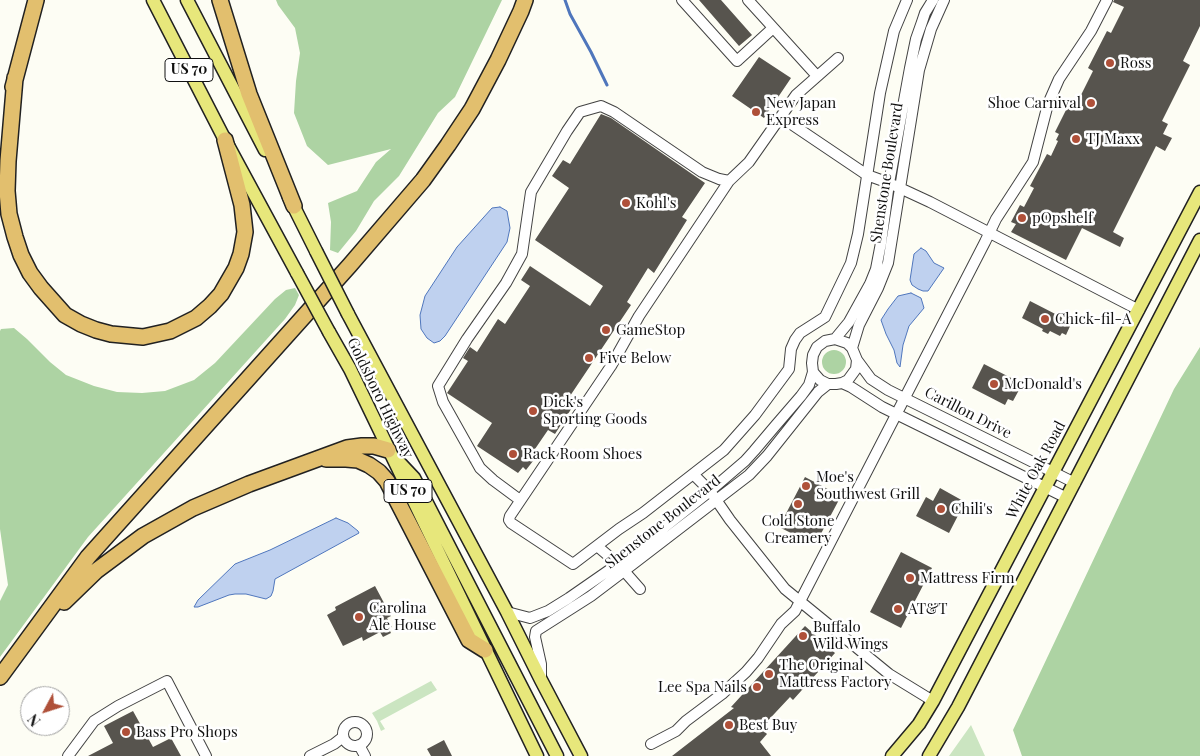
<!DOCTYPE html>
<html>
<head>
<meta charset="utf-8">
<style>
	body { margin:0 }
	#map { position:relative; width:1200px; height:756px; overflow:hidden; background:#fdfdf4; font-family:"Playfair Display",serif }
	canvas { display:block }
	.north { position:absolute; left:20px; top:686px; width:50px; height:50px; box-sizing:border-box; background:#fff; border:1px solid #9f9f9f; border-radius:50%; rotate:230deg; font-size:14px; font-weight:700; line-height:20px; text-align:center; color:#101010 }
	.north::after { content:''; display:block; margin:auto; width:18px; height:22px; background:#af5039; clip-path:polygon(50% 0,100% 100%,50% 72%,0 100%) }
</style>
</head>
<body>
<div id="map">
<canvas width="1200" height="756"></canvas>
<div class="north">N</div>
</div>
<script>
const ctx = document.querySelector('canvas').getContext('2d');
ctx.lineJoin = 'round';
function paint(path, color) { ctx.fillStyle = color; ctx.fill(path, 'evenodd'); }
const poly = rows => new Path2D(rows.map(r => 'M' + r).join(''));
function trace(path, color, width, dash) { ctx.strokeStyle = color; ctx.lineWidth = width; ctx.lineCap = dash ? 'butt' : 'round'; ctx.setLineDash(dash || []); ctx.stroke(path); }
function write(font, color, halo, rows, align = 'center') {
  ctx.font = font + ' "Playfair Display",serif'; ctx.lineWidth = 5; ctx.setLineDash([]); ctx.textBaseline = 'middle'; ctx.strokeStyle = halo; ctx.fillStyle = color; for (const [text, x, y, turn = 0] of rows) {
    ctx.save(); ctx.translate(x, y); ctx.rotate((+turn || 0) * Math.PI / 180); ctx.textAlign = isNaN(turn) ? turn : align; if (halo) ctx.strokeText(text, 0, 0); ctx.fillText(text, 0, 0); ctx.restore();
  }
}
const green = poly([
	[431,681,437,690,380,721,385,729,381,731,377,721,372,713],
	[971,725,985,756,949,756]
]);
const forest = poly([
	[276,0,502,0,455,97,438,113,399,176,374,201,356,231,338,253,330,250,331,222,328,203,357,191,376,162,391,149,328,165,307,146,294,113,296,81,300,53,295,28,278,5],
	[295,288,299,295,295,305,285,319,88,537,0,657,0,601,8,585,0,529,0,331,1,329,14,328,27,339,50,362,66,375,94,386,117,392,142,393,165,391,194,380,215,363,275,299,286,290],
	[1200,347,1200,756,1022,756,1013,730,1174,389],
	'822 362a12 12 0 1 1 24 0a12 12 0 1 1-24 0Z'
]);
const water = poly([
	[500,207,507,211,510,228,507,242,445,336,440,341,434,343,427,338,421,329,420,315,425,296,457,247,492,208,500,207],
	[921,248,926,251,934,263,944,268,928,291,923,291,918,289,912,285,910,280,914,254,921,248],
	[911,293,921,298,924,308,909,326,903,345,900,367,897,363,894,350,886,334,881,320,888,309,898,296,911,293],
	[336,518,348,523,358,531,359,533,275,579,273,591,271,596,266,599,246,594,235,594,229,595,198,607,194,607,198,600,235,564,270,550,336,518]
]);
const stream = poly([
	[565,0,570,14,591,52,607,85]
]);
const building = poly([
	[699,0,721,0,752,35,739,46],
	[1114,0,1200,0,1200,26,1183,61,1190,65,1162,121,1168,124,1163,134,1172,138,1165,151,1156,146,1113,232,1124,238,1120,247,1082,228,1066,260,1011,232,1016,224,1011,222,1020,205,1024,207,1034,188,1030,186,1047,154,1051,156,1058,141,1056,140,1059,134,1055,132,1071,100,1077,103,1093,71,1088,68,1107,31,1111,33,1124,7,1113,2],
	[759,57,791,78,764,118,732,96],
	[601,114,611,118,705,183,682,217,687,220,654,273,648,268,627,302,631,305,570,396,577,400,555,434,548,430,535,449,540,452,526,470,523,467,518,473,477,446,492,423,447,393,468,361,463,358,470,347,477,352,498,319,505,324,530,286,521,280,530,266,590,306,603,286,535,240,569,188,552,176,563,160,570,164],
	[1030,301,1067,320,1066,322,1071,324,1066,335,1062,333,1060,336,1050,331,1048,334,1042,331,1043,329,1022,318],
	[984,364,1017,381,1014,387,1019,390,1013,401,1008,399,1005,405,972,388],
	[805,477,841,496,815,545,779,527],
	[940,488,965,502,949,533,916,516,926,497,933,501],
	[901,552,932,568,901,628,870,612],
	[375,586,391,616,387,618,392,627,389,629,391,633,383,637,380,632,363,641,362,637,343,646,327,615,336,610,335,607],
	[805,626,835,653,793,700,790,697,761,728,767,734,760,742,771,756,672,756,734,708,731,707],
	[133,711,153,747,171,738,181,756,88,756,113,743,104,726],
	[444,740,452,756,431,756,427,749]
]);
const minor = poly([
	[682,0,737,61,773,28],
	[748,0,817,76],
	[838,58,796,95,749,162,729,181,639,316,611,366,510,516,509,520,511,523,573,564,619,529,643,513,724,450,755,415,789,369,791,349,795,340,800,333,825,317,851,263,858,234,880,93,894,31,907,0],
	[781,117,867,175,889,183,930,202,1139,310],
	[835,339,849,322,870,284,876,269,881,243,889,183,910,68,916,39,922,22,925,13,933,0],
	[835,339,847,343,852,348,857,360,856,369,848,380,842,383,836,384,828,384,820,380,813,372,812,363,813,355,817,347,825,341,835,339],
	[852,348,859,325,878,288,888,263,919,70,931,29,944,0],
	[857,360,871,379,888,390,1075,483],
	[842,383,851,387,882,407,1067,498],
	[694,475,710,491,730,520,785,589,889,674,933,701],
	[520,500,493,480,480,468,443,402,438,386,467,339,506,283,522,254,531,192,567,131,580,112,601,106,614,112,702,172,719,179,729,181],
	[597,546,618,564,640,589],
	[507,612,530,618,548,611,569,598,618,564,710,491,745,461,754,451,776,425,801,396,809,385,813,372],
	[541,679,541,664,535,637,536,631,591,596,624,571,749,475,767,456,818,392,828,384],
	'343 734a12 12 0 1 1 24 0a12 12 0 1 1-24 0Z',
	[651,744,676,731,686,721,722,694,746,672,758,658,781,624,795,611,985,242,996,219,1033,162,1048,104,1059,79,1091,31,1107,0],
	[359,745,365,756],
	[68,756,94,721,118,706,167,681,206,756],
	[310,756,334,744,343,737]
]);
const major = poly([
	[153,0,225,140,297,273],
	[187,0,265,150],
	[289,197,316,251],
	[348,314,507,612,541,680,581,756],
	[329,332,350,369,537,756],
	[397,460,414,478,557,756],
	[892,756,919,724,933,701,1200,192],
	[929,756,958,707,1200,240]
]);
const highway = poly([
	[220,0,249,94,294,206],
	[15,78,8,161,7,191,9,214,15,237,21,255,30,273,41,288,65,315,81,324,96,330,111,334,143,337,170,331,196,318,210,306,221,294,236,268,241,254,245,232,242,205,225,140],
	[13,87,36,0],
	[326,459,346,459,358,460,369,465,379,472,387,481,469,640,485,650],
	[64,602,96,571,143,536,193,508,249,484,347,448,362,446,374,446,388,450],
	[0,677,88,557,350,265,423,180,448,145,472,109,498,60,521,11,525,0]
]);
const majorBridge = poly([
	[316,251,348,314],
	[297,273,329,332]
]);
const markers = [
	[1110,63,5,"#af5039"],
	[1091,103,5,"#af5039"],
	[756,112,5,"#af5039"],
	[1076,139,5,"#af5039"],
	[626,203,5,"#af5039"],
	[1022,218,5,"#af5039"],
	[1045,319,5,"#af5039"],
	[606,330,5,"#af5039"],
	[589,358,5,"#af5039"],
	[994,384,5,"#af5039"],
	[533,411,5,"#af5039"],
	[513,454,5,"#af5039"],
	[806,486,5,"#af5039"],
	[798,504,5,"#af5039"],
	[941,509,5,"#af5039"],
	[910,578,5,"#af5039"],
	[898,609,5,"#af5039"],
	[359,617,5,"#af5039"],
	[803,636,5,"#af5039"],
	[769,674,5,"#af5039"],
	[757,687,5,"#af5039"],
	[729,725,5,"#af5039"],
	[126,732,5,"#af5039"]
];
const shields = [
	[189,70,48],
	[408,491,48]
];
const shieldNames = [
	["US 70",189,70],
	["US 70",408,491]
];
const poiNames = [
	["Ross",1120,63],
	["New Japan",766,103],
	["Express",766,120],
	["Shoe Carnival",1081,103,"right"],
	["TJ Maxx",1086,139],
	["Kohl's",636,203],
	["pOpshelf",1032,218],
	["Chick-fil-A",1055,319],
	["GameStop",616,330],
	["Five Below",599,358],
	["McDonald's",1004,384],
	["Dick's",543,402],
	["Sporting Goods",543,419],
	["Rack Room Shoes",523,454],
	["Moe's",816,477],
	["Southwest Grill",816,494],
	["Chili's",951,509],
	["Cold Stone",798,521,"center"],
	["Creamery",798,538,"center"],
	["Mattress Firm",920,578],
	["Carolina",369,608],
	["Ale House",369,625],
	["AT&T",908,609],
	["Buffalo",813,627],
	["Wild Wings",813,644],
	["The Original",779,665],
	["Mattress Factory",779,682],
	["Lee Spa Nails",747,687,"right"],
	["Best Buy",739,725],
	["Bass Pro Shops",136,732]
];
const streetNames = [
	["Shenstone Boulevard",887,173,-81],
	["Goldsboro Highway",380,398,64],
	["Carillon Drive",968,413,27],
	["White Oak Road",1036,470,-62],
	["Shenstone Boulevard",663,522,-38]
];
paint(green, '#cbe5c1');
paint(forest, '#add3a3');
paint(water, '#bfd1ef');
trace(water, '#4f76bc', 1);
trace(stream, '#4f76bc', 3);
paint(building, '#57544e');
trace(minor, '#434343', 12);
trace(major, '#212121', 15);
trace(highway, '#212121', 18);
trace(minor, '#fff', 10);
trace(major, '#e7e77b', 12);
trace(highway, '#e2bf6e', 15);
trace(majorBridge, '#212121', 15, []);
trace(majorBridge, '#e7e77b', 12);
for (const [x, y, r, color] of markers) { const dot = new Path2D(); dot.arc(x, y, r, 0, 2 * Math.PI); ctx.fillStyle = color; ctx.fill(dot); trace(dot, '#fff', 2); }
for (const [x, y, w] of shields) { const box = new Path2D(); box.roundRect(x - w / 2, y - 11.5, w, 23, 4); ctx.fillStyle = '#fff'; ctx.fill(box); trace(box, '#101010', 1); }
write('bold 14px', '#101010', null, shieldNames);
write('15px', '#101010', '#fff', poiNames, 'left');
write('15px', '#101010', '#fff', streetNames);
</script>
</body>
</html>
